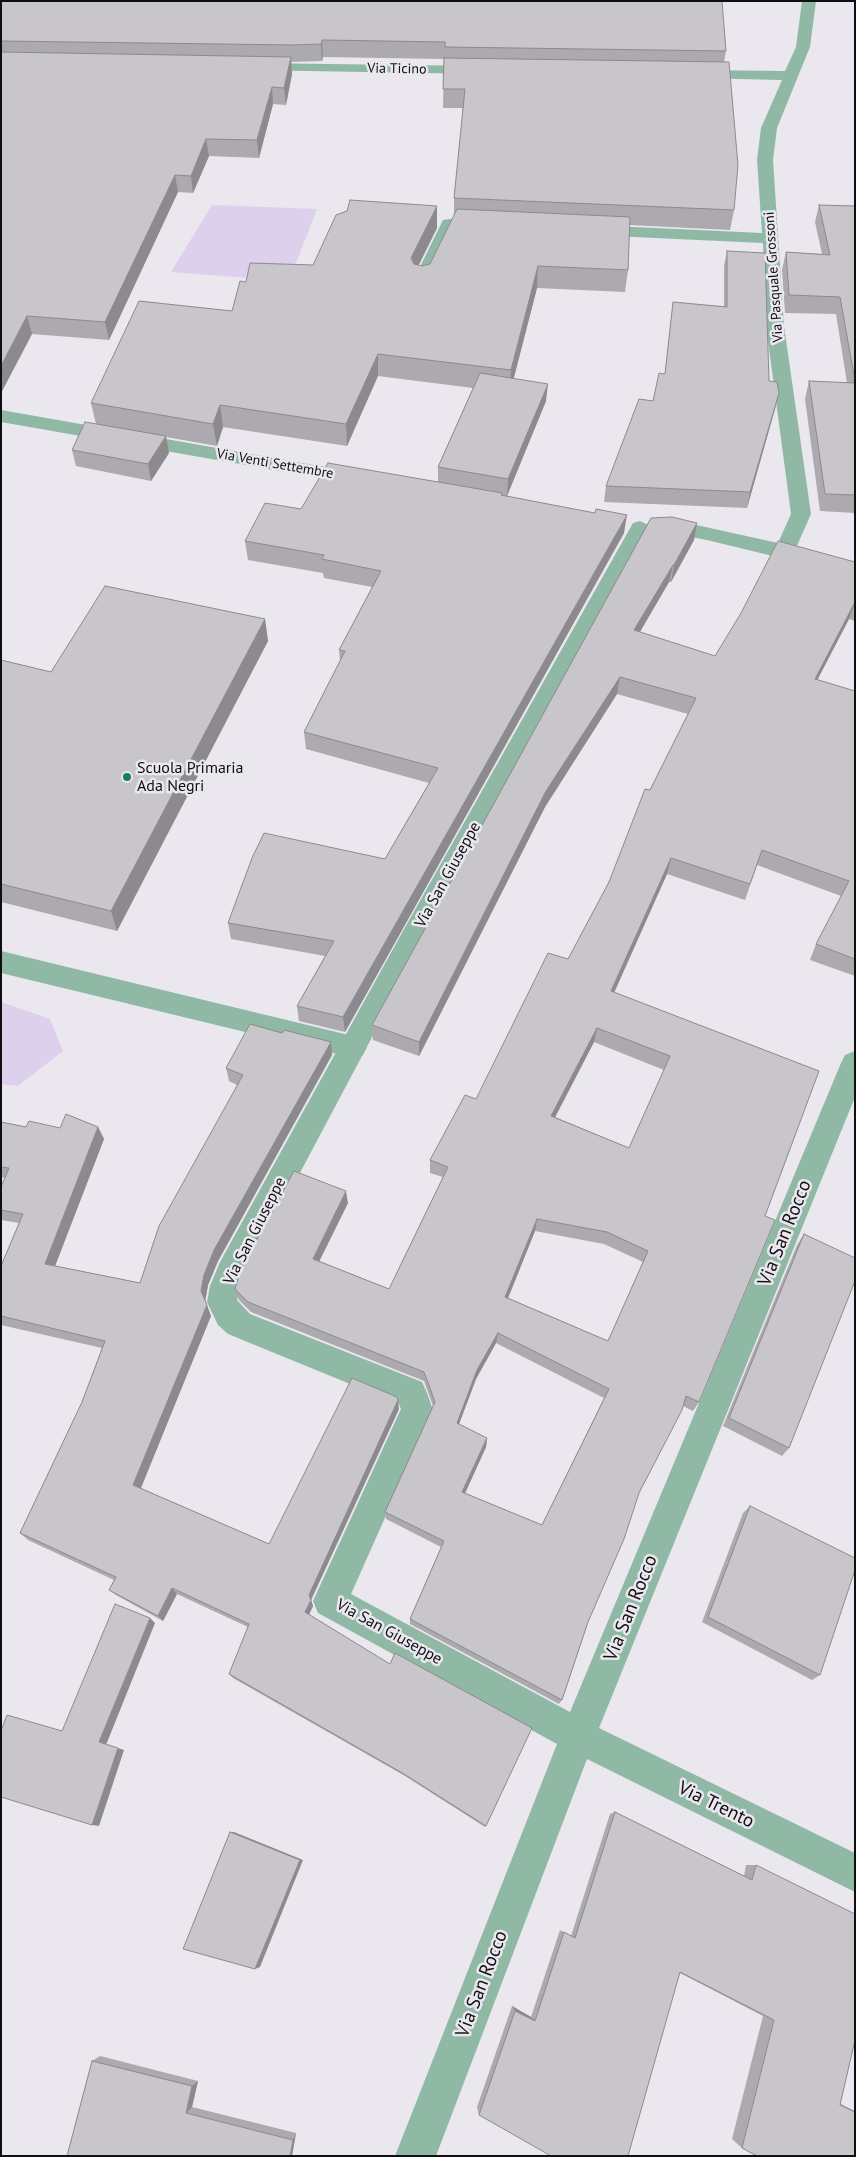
<!DOCTYPE html>
<html>
<head>
<meta charset="utf-8">
<style>
	body { margin:0 }
	#map { position:relative; width:856px; height:2157px; overflow:hidden; background:#eae7ee; font-family:"PT Sans",sans-serif }
	canvas { display:block }
	.frame { position:absolute; inset:0; border:2px solid #100f12; pointer-events:none }
</style>
</head>
<body>
<div id="map">
<canvas width="856" height="2157"></canvas>
<div class="frame"></div>
</div>
<script>
const ctx = document.querySelector('canvas').getContext('2d');
ctx.lineJoin = 'round';
function paint(path, color) { ctx.fillStyle = color; ctx.fill(path, 'evenodd'); }
const poly = rows => new Path2D(rows.map(r => 'M' + r).join(''));
function trace(path, color, width, dash) { ctx.strokeStyle = color; ctx.lineWidth = width; ctx.lineCap = dash ? 'butt' : 'round'; ctx.setLineDash(dash || []); ctx.stroke(path); }
function write(font, color, halo, rows, align = 'center') {
  ctx.font = font + ' "PT Sans",sans-serif'; ctx.lineWidth = 5; ctx.setLineDash([]); ctx.textBaseline = 'middle'; ctx.strokeStyle = halo; ctx.fillStyle = color; for (const [text, x, y, turn = 0] of rows) {
    ctx.save(); ctx.translate(x, y); ctx.rotate((+turn || 0) * Math.PI / 180); ctx.textAlign = isNaN(turn) ? turn : align; if (halo) ctx.strokeText(text, 0, 0); ctx.fillText(text, 0, 0); ctx.restore();
  }
}
const green = poly([
	[212,205,317,209,289,281,171,272],
	[1,1002,50,1019,63,1051,18,1086,1,1084]
]);
const pedestrian = poly([
	[1,951,353,1036,363,1039,367,1047,363,1055,353,1058,1,973,1,951]
]);
const minor = poly([
	[802,1,816,1,810,47,777,128,773,160,784,326,811,514,796,548,855,562,855,576,707,540,669,533,658,533,650,529,421,945,243,1280,237,1300,250,1314,422,1382,427,1393,433,1410,351,1594,570,1712,841,1063,845,1055,855,1051,855,1097,599,1728,855,1853,855,1892,587,1759,436,2156,395,2156,557,1744,318,1613,313,1601,401,1409,399,1404,228,1334,218,1325,207,1302,210,1286,220,1262,403,931,633,523,640,521,648,525,651,521,669,519,778,543,791,514,766,326,763,243,591,235,585,234,583,230,585,226,591,225,762,233,757,160,761,128,782,80,694,78,689,77,687,74,689,71,694,70,785,71,796,47,802,1],
	[254,63,481,66,486,67,488,70,486,73,481,74,249,70,247,67,249,64,254,63],
	[449,219,488,220,494,221,496,225,494,229,488,230,455,229,429,283,423,284,417,283,414,279,441,224,443,220,449,219],
	[1,410,359,473,366,475,369,479,366,483,359,485,1,422,1,410]
]);
const wall = poly([
	[1,1,726,51,724,62,734,210,730,230,629,225,628,270,625,292,537,288,514,378,546,401,507,496,624,533,345,1032,299,1021,297,1006,325,956,231,939,228,923,385,859,429,783,306,749,304,732,340,661,339,650,372,587,324,578,323,573,248,560,245,541,301,509,438,482,438,467,473,388,378,376,347,446,223,427,217,446,166,437,169,453,151,481,76,466,72,450,96,424,91,403,232,311,246,282,313,265,437,206,437,228,419,265,422,266,430,264,454,215,454,198,463,108,443,108,444,59,323,57,322,61,291,62,292,74,286,105,273,104,259,158,209,156,193,193,178,192,109,340,32,334,1,393],
	[819,205,855,206,855,513,820,511,805,399,809,381,847,383,836,314,785,313,782,270,786,252,822,254,815,222],
	[727,251,769,381,775,409,747,508,604,502,606,486,653,401,665,374,673,302,724,307,724,266],
	[651,518,694,540,671,582,669,582,640,632,715,656,855,562,855,621,849,619,817,680,855,691,855,976,810,960,816,944,841,896,757,865,745,900,667,874,614,993,819,1071,765,1216,699,1402,693,1411,683,1406,639,1493,588,1622,562,1700,559,1704,410,1624,410,1619,441,1547,386,1519,385,1512,433,1406,424,1381,251,1312,239,1300,235,1289,348,1203,319,1261,389,1289,443,1177,430,1173,430,1160,476,1099,568,959,609,882,650,790,688,714,617,694,545,807,419,1056,373,1040,372,1025],
	[594,1042,664,1070,629,1148,555,1117],
	[535,1231,604,1244,643,1262,608,1341,508,1298],
	[496,1343,604,1398,542,1525,465,1493,486,1447,487,1438,459,1424,476,1379],
	[265,619,268,641,117,931,1,902,1,660,51,672],
	[332,1055,218,1261,208,1285,205,1301,211,1316,140,1488,269,1544,399,1409,311,1600,313,1606,309,1614,486,1826,485,1827,405,1776,233,1678,229,1674,248,1627,177,1594,163,1621,116,1595,109,1590,114,1580,28,1540,20,1533,82,1402,102,1348,1,1325,1,1266,19,1223,1,1220,1,1187,5,1178,1,1177,1,1122,26,1127,60,1128,98,1127,104,1139,55,1266,140,1283,237,1085,229,1081,226,1068],
	[804,1234,789,1448,782,1456,723,1426,797,1245],
	[750,1506,820,1675,812,1680,702,1622,743,1513],
	[615,1812,744,1876,746,1865,756,1865,841,2104,855,2111,855,2156,742,2148,732,2139,763,2016,680,1973,479,2115,477,2107,512,2006,531,2017,560,1930,571,1936,610,1814],
	[100,2056,198,2081,192,2107,296,2133,292,2156,67,2156,92,2061]
]);
const shadedWall = poly([
	[322,40,323,57,322,61,321,44],
	[291,57,292,74,286,105,284,88],
	[272,87,273,104,259,158,257,140],
	[206,139,209,156,193,193,191,176],
	[175,175,178,192,109,340,105,322],
	[437,206,437,228,411,280,411,258],
	[538,266,537,288,510,392,511,370],
	[27,316,32,334,1,393,1,366],
	[378,354,378,376,347,446,346,424],
	[548,384,546,401,507,496,508,479],
	[779,393,775,409,747,508,750,492],
	[220,405,223,427,217,446,213,424],
	[166,436,169,453,151,481,148,464],
	[627,515,624,533,345,1032,343,1017],
	[697,523,694,540,671,582,674,565],
	[673,565,669,582,631,647,634,630],
	[855,602,849,619,809,696,815,679],
	[265,619,268,641,117,931,111,911],
	[620,677,617,694,545,807,419,1056,419,1042,546,791],
	[671,858,667,874,608,1006,611,991],
	[597,1028,594,1042,549,1129,551,1116],
	[331,1042,332,1055,218,1261,208,1285,205,1302,201,1291,204,1275,214,1250],
	[98,1127,104,1139,52,1274,45,1264],
	[346,1191,348,1203,315,1270,313,1259],
	[537,1219,535,1231,504,1308,505,1297],
	[207,1305,211,1316,139,1493,133,1485],
	[498,1333,496,1343,476,1379,456,1432,457,1423,477,1370],
	[398,1400,399,1409,311,1600,313,1606,308,1617,305,1612,309,1595],
	[487,1438,486,1447,462,1500,462,1492],
	[172,1588,177,1594,163,1621,158,1616],
	[150,1618,155,1623,106,1745,99,1742],
	[118,1748,124,1750,99,1826,92,1825],
	[230,1832,234,1832,303,1860,260,1967,255,1969],
	[512,2006,531,2017,535,2021,515,2011],
	[198,2081,192,2107,186,2113,192,2086],
	[296,2133,292,2156,290,2156,293,2140]
]);
const building = poly([
	[1,1,722,1,726,51,445,47,445,42,322,40,321,44,293,45,1,41,1,1],
	[1,52,291,57,284,88,272,87,257,140,206,139,191,176,175,175,105,322,27,316,1,366,1,52],
	[444,58,729,62,738,165,734,210,454,198,465,89,443,89,444,58],
	[350,200,437,206,411,258,414,264,422,266,430,264,457,209,630,217,628,270,538,266,511,370,378,354,346,424,220,405,213,424,91,403,139,301,232,311,240,281,246,282,250,263,313,265,336,215,347,211,350,200],
	[819,205,855,206,855,381,840,297,789,295,786,252,830,255,819,205],
	[727,251,765,253,769,381,777,382,779,393,750,492,606,486,639,399,653,401,659,373,665,374,673,302,727,307,727,251],
	[480,373,548,384,508,479,438,467,480,373],
	[809,381,855,383,855,495,825,494,809,381],
	[85,422,166,436,148,464,72,450,85,422],
	[328,463,502,493,501,495,595,513,596,509,627,515,343,1017,297,1006,334,941,228,923,252,858,264,833,385,859,438,768,304,732,345,651,339,650,381,571,322,559,324,555,245,541,265,503,301,509,328,463],
	[672,517,697,523,674,565,673,565,634,630,715,656,741,613,778,541,855,562,855,602,815,679,855,691,855,959,816,944,849,881,762,850,750,884,671,858,611,991,819,1071,765,1216,775,1220,699,1402,686,1396,682,1410,639,1493,624,1539,588,1622,562,1700,410,1619,444,1541,385,1512,435,1402,424,1372,248,1302,235,1289,241,1269,294,1171,346,1191,313,1259,389,1289,448,1167,430,1160,465,1095,476,1099,548,953,568,959,609,882,645,789,650,790,696,698,620,677,546,791,419,1042,372,1025,651,518,672,517],
	[597,1028,670,1056,629,1148,551,1116,597,1028],
	[537,1219,607,1232,648,1251,608,1341,505,1297,537,1219],
	[498,1333,609,1389,542,1525,462,1492,487,1438,457,1423,477,1370,498,1333],
	[105,586,265,619,111,911,1,884,1,660,51,672,105,586],
	[250,1024,282,1033,284,1030,331,1042,214,1250,204,1275,201,1291,207,1305,133,1485,269,1544,352,1378,397,1397,398,1400,309,1595,311,1600,305,1612,390,1664,395,1653,532,1728,486,1826,404,1774,229,1674,249,1624,172,1588,158,1616,109,1590,116,1577,20,1533,82,1402,105,1341,1,1316,1,1266,23,1214,1,1210,1,1187,9,1168,1,1167,1,1122,26,1127,29,1121,60,1128,66,1114,98,1127,45,1264,140,1283,159,1226,243,1075,226,1068,250,1024],
	[804,1234,855,1258,855,1281,789,1448,729,1418,804,1234],
	[750,1506,855,1558,855,1570,820,1675,708,1617,750,1506],
	[115,1604,150,1618,99,1742,118,1748,92,1825,1,1797,1,1731,7,1715,62,1731,115,1604],
	[615,1812,752,1880,756,1865,855,1914,855,2040,840,2105,855,2112,855,2156,757,2156,742,2148,774,2020,680,1972,628,2156,551,2156,479,2115,515,2011,535,2021,564,1932,575,1938,615,1812],
	[230,1832,300,1860,255,1969,183,1949,230,1832],
	[92,2061,192,2086,186,2113,293,2140,290,2156,67,2156,92,2061]
]);
const markers = [
	[127,777,5,"#17805a"]
];
const farStreetnames = [
	["Via Ticino",397,69,1],
	["Via Pasquale Grossoni",774,277,-94],
	["Via Venti Settembre",275,464,10]
];
const poiNames = [
	["Scuola Primaria",137,768],
	["Ada Negri",137,786]
];
const streetNames = [
	["Via San Giuseppe",448,875,-61],
	["Via San Giuseppe",255,1231,-63],
	["Via San Giuseppe",389,1632,29]
];
const nearStreetnames = [
	["Via San Rocco",785,1233,-68],
	["Via San Rocco",631,1608,-68],
	["Via Trento",716,1805,26],
	["Via San Rocco",482,1984,-69]
];
paint(green, '#ddd0ec');
paint(pedestrian, '#8fb9a4');
paint(minor, '#8fb9a4');
paint(wall, '#aca9af');
paint(shadedWall, '#8c8a8e');
paint(building, '#c8c5cb');
trace(building, '#8c8a8e', 1);
for (const [x, y, r, color] of markers) { const dot = new Path2D(); dot.arc(x, y, r, 0, 2 * Math.PI); ctx.fillStyle = color; ctx.fill(dot); trace(dot, '#eae7ee', 2); }
write('14px', '#100f12', '#eae7ee', farStreetnames);
write('16px', '#100f12', '#eae7ee', poiNames, 'left');
write('16px', '#100f12', '#eae7ee', streetNames);
write('19px', '#100f12', '#eae7ee', nearStreetnames);
</script>
</body>
</html>
